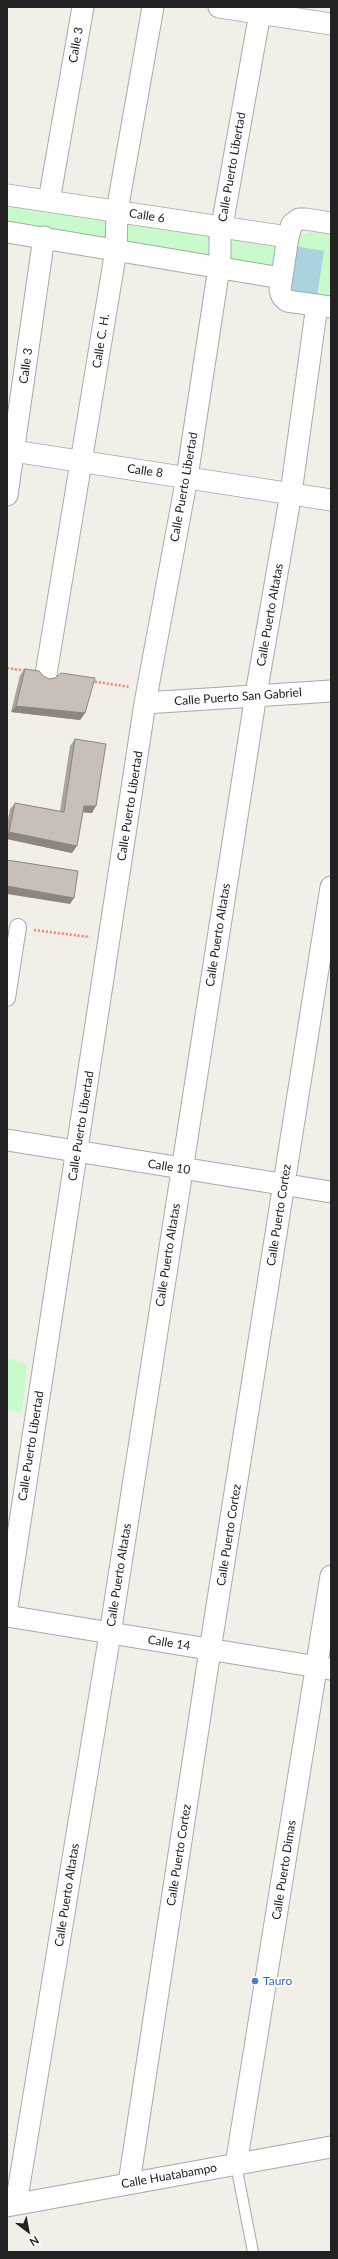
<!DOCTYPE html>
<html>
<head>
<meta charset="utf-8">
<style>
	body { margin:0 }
	#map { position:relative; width:338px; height:2259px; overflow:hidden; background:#f2efe9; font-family:Lato,sans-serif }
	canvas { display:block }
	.frame { position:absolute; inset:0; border:8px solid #222; pointer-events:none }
	.north { position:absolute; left:8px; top:2211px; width:40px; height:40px; -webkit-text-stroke:3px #fff; paint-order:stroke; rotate:148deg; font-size:11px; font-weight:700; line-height:16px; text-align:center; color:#222 }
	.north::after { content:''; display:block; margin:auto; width:14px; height:18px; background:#222; clip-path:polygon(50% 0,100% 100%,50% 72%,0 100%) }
</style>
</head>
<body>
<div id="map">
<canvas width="338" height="2259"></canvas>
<div class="frame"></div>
<div class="north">N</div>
</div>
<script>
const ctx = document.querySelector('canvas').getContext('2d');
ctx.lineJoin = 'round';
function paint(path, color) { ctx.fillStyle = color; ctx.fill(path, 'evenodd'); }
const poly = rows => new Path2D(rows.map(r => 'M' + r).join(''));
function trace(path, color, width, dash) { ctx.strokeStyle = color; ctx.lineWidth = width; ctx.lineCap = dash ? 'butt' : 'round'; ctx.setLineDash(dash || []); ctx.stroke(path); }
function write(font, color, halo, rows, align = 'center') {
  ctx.font = font + ' Lato,sans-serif'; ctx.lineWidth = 4; ctx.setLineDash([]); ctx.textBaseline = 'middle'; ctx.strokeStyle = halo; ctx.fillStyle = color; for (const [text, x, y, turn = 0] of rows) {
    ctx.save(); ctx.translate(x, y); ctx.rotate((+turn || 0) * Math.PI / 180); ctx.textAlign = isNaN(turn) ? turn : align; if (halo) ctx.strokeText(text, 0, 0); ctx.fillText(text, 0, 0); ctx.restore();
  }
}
const park = poly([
	[7,195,289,239,331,225,331,306,281,280,7,240],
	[7,1358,27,1364,22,1412,7,1410]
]);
const water = poly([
	[295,246,324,251,317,296,288,292]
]);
const path = poly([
	[7,668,27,671],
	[91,681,130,687],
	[34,930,90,937]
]);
const service = poly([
	[236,2165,253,2252]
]);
const pedestrian = poly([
	[7,998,18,927]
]);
const minor = poly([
	[219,7,331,24],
	[7,195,288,237],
	[49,201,83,7],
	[7,232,281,278],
	[330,307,287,301,282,296,280,290,288,237,292,224,299,219,305,219,331,223],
	[7,450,331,500],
	[7,495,44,237],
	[46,674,116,250,117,211,153,7],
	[145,703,331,691],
	[7,1140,331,1192],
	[7,1607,145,703,187,477,220,261,220,237,261,7],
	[7,1616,330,1669],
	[236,2165,331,1576],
	[129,2183,210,1650,331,887],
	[16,2204,110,1634,256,694,291,493,317,305],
	[7,2206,331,2147]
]);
const wall = poly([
	[25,669,49,679,85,713,80,720,11,712,20,675],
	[75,739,92,813,83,812,72,853,7,839,7,824,10,809,15,803,60,811,70,746]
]);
const shadedWall = poly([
	[16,706,85,713,80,720,11,712],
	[84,806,96,806,92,813,79,812],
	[9,832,77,846,72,853,7,839,7,834],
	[7,886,74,898,70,904,7,894]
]);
const building = poly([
	[25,669,39,671,43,676,49,679,55,678,61,673,95,678,85,713,16,706,25,669],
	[75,739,106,744,96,806,84,806,77,846,9,832,15,803,64,812,75,739],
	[7,860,78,871,74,898,7,886,7,860]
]);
const markers = [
	[255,1981,4,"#3f7fe0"]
];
const streetNames = [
	["Calle 3",76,45,-80],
	["Calle Puerto Libertad",232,167,-80],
	["Calle 6",147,216,9],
	["Calle C. H.",101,341,-81],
	["Calle 3",26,366,-82],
	["Calle 8",145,471,8],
	["Calle Puerto Libertad",184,487,-80],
	["Calle Puerto Altatas",270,615,-80],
	["Calle Puerto San Gabriel",238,697,-4],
	["Calle Puerto Libertad",130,806,-81],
	["Calle Puerto Altatas",218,935,-81],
	["Calle Puerto Libertad",81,1126,-81],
	["Calle 10",169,1167,9],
	["Calle Puerto Cortez",279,1215,-81],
	["Calle Puerto Altatas",168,1255,-81],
	["Calle Puerto Libertad",31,1446,-81],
	["Calle Puerto Cortez",229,1535,-81],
	["Calle Puerto Altatas",119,1575,-81],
	["Calle 14",169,1643,9],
	["Calle Puerto Cortez",179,1855,-81],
	["Calle Puerto Dimas",284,1870,-81],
	["Calle Puerto Altatas",67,1895,-81],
	["Calle Huatabampo",169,2176,-10]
];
const shopNames = [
	["Tauro",263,1981]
];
paint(park, '#c8facc');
paint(water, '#aad3df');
trace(service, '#a9a9a9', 12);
trace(pedestrian, '#a9a9a9', 18);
trace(minor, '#a9a9a9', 23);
trace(path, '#fa8072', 2.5, [2, 2]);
trace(service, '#fff', 10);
trace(pedestrian, '#fff', 16);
trace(minor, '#fff', 21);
paint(wall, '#aba49e');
paint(shadedWall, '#8b8681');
paint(building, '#c7bfb8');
trace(building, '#8b8681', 1);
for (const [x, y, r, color] of markers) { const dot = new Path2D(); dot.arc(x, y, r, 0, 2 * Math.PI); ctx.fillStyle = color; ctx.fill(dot); trace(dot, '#fff', 1.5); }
write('12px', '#222', '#fff', streetNames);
write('12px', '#366cbe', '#fff', shopNames, 'left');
</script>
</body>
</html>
